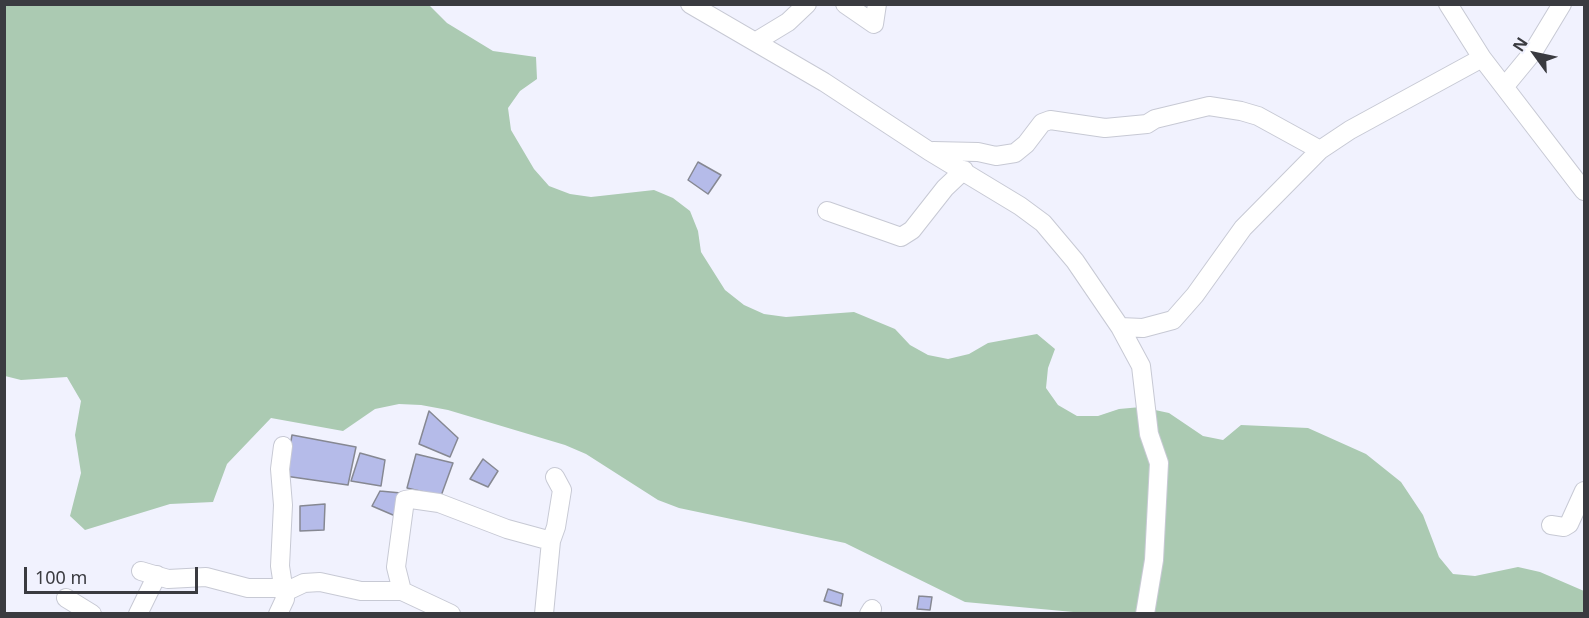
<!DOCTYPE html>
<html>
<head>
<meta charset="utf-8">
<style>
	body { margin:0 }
	#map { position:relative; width:1589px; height:618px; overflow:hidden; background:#f1f2fe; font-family:"Noto Sans",sans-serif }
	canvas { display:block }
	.frame { position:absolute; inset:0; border:6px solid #3a3b40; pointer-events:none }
	.north { position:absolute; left:1505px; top:24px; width:60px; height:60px; -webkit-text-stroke:4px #f1f2fe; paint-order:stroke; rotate:303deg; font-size:16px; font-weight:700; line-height:24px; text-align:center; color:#3a3b40 }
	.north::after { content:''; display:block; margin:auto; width:21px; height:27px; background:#3a3b40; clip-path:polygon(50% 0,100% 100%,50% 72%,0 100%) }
	.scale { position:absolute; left:24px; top:567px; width:174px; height:27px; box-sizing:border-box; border:3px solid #3a3b40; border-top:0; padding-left:8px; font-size:18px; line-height:21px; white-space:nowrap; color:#3a3b40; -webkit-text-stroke:4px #f1f2fe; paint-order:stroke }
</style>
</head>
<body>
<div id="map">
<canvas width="1589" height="618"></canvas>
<div class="frame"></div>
<div class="north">N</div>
<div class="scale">100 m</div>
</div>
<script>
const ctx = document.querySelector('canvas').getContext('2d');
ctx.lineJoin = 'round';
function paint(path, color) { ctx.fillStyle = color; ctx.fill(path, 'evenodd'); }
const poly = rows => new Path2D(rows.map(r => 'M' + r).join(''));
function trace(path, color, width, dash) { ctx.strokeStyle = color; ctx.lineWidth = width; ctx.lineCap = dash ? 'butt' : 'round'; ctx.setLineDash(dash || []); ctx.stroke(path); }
const green = poly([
	[5,5,429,5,447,23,493,51,536,57,537,79,520,91,508,108,511,130,534,169,549,186,570,194,591,197,654,190,673,198,690,211,698,231,701,252,725,290,744,305,764,314,786,317,854,312,895,329,910,345,928,355,948,359,969,354,988,343,1037,334,1055,349,1048,368,1046,388,1058,405,1077,416,1098,416,1119,409,1141,407,1169,413,1203,436,1223,440,1241,425,1308,428,1366,454,1401,482,1423,515,1439,557,1453,574,1475,576,1518,567,1540,572,1584,591,1584,613,1095,614,965,602,845,543,679,508,658,500,586,454,565,445,448,410,421,405,399,404,375,409,343,431,271,418,227,464,213,502,170,504,85,530,70,516,81,473,75,435,81,401,67,377,21,380,5,376]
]);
const building = poly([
	[698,162,721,175,708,194,688,180,698,162],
	[429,411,458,438,450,457,419,444,429,411],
	[292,435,356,447,348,485,285,476,292,435],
	[360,453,385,460,381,486,351,481,360,453],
	[416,454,453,463,441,496,407,488,416,454],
	[483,459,498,471,488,487,470,479,483,459],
	[380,491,401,493,400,518,372,506,380,491],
	[325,504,324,530,300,531,300,506,325,504],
	[828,589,843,594,841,606,824,601,828,589],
	[919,596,932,597,930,610,917,609,919,596]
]);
const minor = poly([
	[690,4,824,82,929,151,1020,206,1043,223,1075,261,1120,327,1141,366,1149,434,1159,463,1154,560,1145,614],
	[845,4,874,24,877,4],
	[1448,4,1482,58,1584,191],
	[755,42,788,22,807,4],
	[1505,86,1533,52,1562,4],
	[933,151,978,152,996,156,1015,153,1026,144,1042,123,1050,120,1105,128,1147,124,1155,119,1209,106,1241,111,1258,116,1320,150],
	[827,211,901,237,912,230,945,188,964,170],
	[1120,327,1143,328,1173,320,1195,295,1243,228,1320,150,1350,130,1482,58],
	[1551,525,1564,527,1569,524,1584,491],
	[141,571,168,579,206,577,248,588,277,588,285,592,304,583,320,582,361,591,402,591,451,614],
	[402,591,396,567,405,500,411,499,439,503,507,529,551,541],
	[66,598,92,614],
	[138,614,157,575],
	[278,614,285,599,280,566,283,505,280,469,283,446],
	[544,614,551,541,556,527,562,490,555,477],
	[869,614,872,609]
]);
paint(green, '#abcab2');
paint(building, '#b5bbe9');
trace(building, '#868892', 1.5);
trace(minor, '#c7c9d4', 20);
trace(minor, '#fff', 18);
</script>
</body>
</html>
